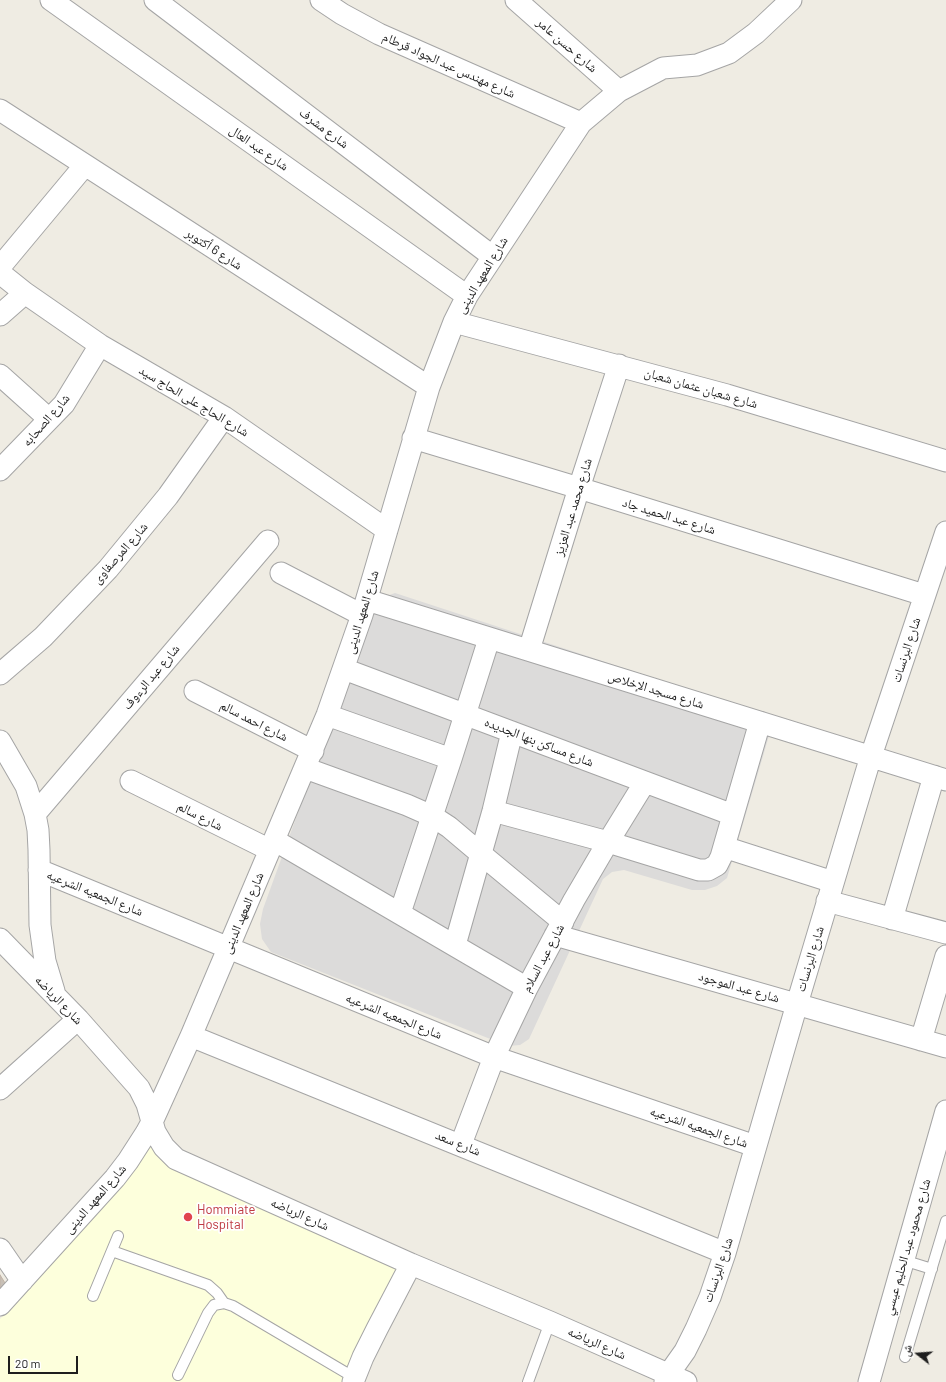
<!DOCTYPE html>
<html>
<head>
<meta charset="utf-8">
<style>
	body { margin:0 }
	#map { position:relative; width:946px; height:1382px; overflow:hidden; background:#efece3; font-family:Barlow,"Noto Naskh Arabic",sans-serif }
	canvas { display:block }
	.north { position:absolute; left:898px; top:1334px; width:40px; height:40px; -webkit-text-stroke:3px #fff; paint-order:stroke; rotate:287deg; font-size:11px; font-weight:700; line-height:16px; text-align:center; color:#1e1e1e }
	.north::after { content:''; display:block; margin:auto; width:14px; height:18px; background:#1e1e1e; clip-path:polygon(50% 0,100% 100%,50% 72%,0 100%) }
	.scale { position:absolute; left:8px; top:1356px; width:70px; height:18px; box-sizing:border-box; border:2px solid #1e1e1e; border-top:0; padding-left:5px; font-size:12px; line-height:14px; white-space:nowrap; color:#1e1e1e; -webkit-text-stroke:3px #fff; paint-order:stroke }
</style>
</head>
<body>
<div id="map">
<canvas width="946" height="1382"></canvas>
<div class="north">ش</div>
<div class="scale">20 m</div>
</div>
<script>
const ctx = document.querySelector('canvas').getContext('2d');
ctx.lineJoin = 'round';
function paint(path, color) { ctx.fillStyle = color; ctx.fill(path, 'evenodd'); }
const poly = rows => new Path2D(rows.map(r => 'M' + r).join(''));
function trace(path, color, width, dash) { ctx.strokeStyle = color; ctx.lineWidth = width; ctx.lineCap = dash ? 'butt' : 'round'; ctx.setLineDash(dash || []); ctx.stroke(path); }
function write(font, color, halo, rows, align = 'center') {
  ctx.font = font + ' Barlow,"Noto Naskh Arabic",sans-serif'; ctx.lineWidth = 3.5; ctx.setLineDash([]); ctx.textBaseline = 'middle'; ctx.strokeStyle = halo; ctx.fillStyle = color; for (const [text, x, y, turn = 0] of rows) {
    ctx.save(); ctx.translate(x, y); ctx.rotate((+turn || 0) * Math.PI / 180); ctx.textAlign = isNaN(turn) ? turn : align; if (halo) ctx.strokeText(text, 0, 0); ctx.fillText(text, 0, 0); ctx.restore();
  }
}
const residential = poly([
	[395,593,761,713,771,729,727,878,717,886,705,890,692,890,624,870,612,872,603,879,529,1039,520,1045,508,1046,271,952,262,939,260,924,263,909,370,614,384,597]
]);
const education = poly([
	[149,1142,402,1268,344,1382,0,1382,0,1319,137,1164]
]);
const building = poly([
	[0,1275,5,1283,0,1288,0,1275]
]);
const lane = poly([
	[112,1251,208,1285,217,1293,224,1303],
	[903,1260,932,1269],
	[93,1296,118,1236],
	[905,1357,946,1221],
	[178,1375,208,1313,214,1305,224,1303,233,1306,355,1378],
	[528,1382,550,1322]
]);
const street = poly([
	[51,0,467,296],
	[155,0,492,256],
	[321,0,342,14,379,34,581,123],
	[516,0,619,91],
	[0,110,429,387],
	[0,267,85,165],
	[0,273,25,293,100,345,224,417,387,530],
	[0,315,25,293],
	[454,322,727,395,946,461],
	[0,375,49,419],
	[413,438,579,488,924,595],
	[0,470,64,404,100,345],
	[281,573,362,615],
	[367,600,946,780],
	[529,650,579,488,619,365],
	[344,669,733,815],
	[0,674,43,637,108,569,168,496,224,417],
	[195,691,313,751],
	[327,715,451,759],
	[0,741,26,786,35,814,38,830,39,850,40,925,45,961,54,991],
	[305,768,407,805,432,816,449,827,481,854,563,922],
	[131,781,270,850],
	[493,811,608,842,699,870,708,870,717,865,721,857,760,722],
	[35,814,268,541],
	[274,840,527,988],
	[724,847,833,882],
	[39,870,494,1057,755,1146],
	[827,901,946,933],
	[400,913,451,759,489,639],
	[892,919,934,776],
	[555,935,946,1047],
	[0,939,78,1019,139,1088,147,1104,155,1132,164,1147,176,1159,411,1264,550,1322,686,1382],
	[455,945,493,811,512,732],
	[191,1036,725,1253],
	[921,1040,946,956],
	[0,1089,78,1019],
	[461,1144,494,1057,527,988,574,900,608,842,645,782],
	[0,1249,22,1281],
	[0,1305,115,1178,128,1161,146,1133,152,1122,191,1036,327,715,362,615,429,387,454,322,467,296,581,123,619,91,663,68,697,65,729,53,756,33,791,0],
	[353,1382,363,1357,377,1329,411,1264],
	[665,1382,668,1375,685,1351,696,1329,710,1297,725,1253,797,1004,871,756,946,532],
	[869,1382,946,1111]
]);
const markers = [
	[188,1217,5,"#e0444e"]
];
const streetNames = [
	["شارع حسن عامر",567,45,41],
	["شارع مهندس عبد الجواد قرطام",449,65,24],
	["شارع مشرف",324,128,37],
	["شارع عبد العال",259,148,35],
	["شارع 6 أكتوبر",214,249,33],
	["شارع المعهد الدينى",482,275,-59],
	["شارع شعبان عثمان شعبان",701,388,16],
	["شارع الحاج على الحاج سيد",194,401,31],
	["شارع الصحابه",46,420,-49],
	["شارع محمد عبد العزيز",573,507,-73],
	["شارع عبد الحميد جاد",669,516,17],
	["شارع المرصفاوى",120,553,-49],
	["شارع المعهد الدينى",362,612,-73],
	["شارع البرنسات",906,650,-72],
	["شارع عبد الرءوف",151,677,-50],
	["شارع مسجد الإخلاص",656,690,17],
	["شارع احمد سالم",254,721,27],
	["شارع مساكن بنها الجديده",539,742,21],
	["شارع سالم",200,816,27],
	["شارع الجمعيه الشرعيه",95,893,22],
	["شارع المعهد الدينى",243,913,-67],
	["شارع عبد السلام",543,958,-62],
	["شارع البرنسات",810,959,-73],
	["شارع عبد الموجود",739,987,16],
	["شارع الرياضه",59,1000,46],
	["شارع الجمعيه الشرعيه",394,1016,22],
	["شارع الجمعيه الشرعيه",699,1127,19],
	["شارع سعد",458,1143,22],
	["شارع المعهد الدينى",95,1199,-49],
	["شارع الرياضه",300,1214,24],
	["شارع محمود عبد الحليم عيسي",907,1247,-74],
	["شارع البرنسات",718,1270,-71],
	["شارع الرياضه",597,1343,24]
];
const healthNames = [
	["Hommiate",197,1210],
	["Hospital",197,1225]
];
paint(residential, '#dcdbda');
paint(education, '#fdffdc');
paint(building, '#c7bfb6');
trace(building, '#c1b3a5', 1);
trace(lane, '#a5a5a5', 12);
trace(street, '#a5a5a5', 23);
trace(lane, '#fff', 10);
trace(street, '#fff', 21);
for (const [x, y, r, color] of markers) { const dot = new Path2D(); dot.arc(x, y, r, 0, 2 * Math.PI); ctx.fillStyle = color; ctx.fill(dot); trace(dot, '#fff', 1.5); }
write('13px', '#1e1e1e', '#fff', streetNames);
write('13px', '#be3a42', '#fff', healthNames, 'left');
</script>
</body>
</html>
